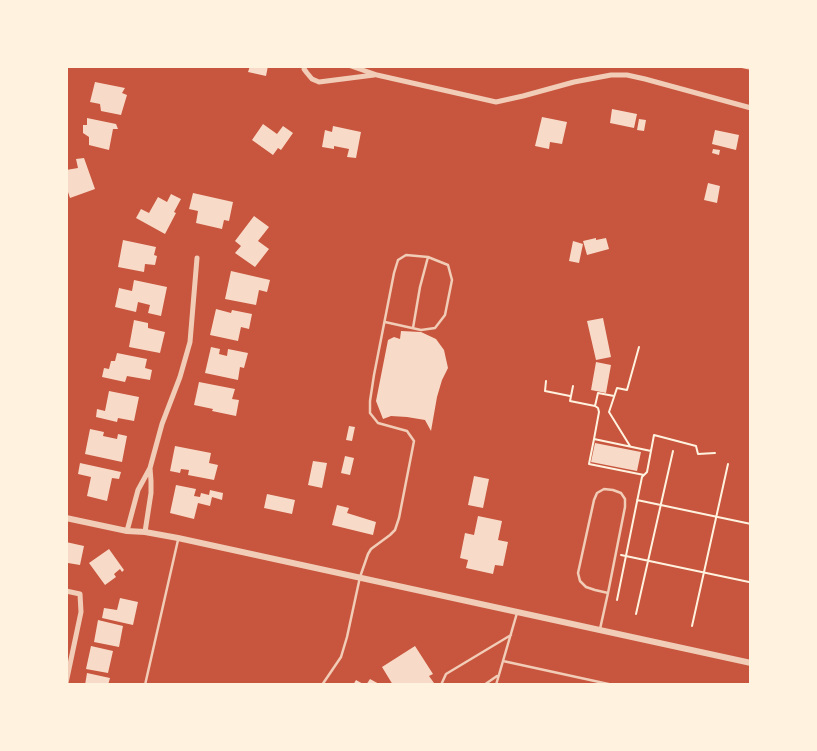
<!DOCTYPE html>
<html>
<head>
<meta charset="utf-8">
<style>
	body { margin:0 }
	#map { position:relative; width:817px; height:751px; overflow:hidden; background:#c8553d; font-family:Raleway,sans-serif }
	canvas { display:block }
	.frame { position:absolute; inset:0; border:68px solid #fff3e0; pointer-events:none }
</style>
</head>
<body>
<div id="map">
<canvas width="817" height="751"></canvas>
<div class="frame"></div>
</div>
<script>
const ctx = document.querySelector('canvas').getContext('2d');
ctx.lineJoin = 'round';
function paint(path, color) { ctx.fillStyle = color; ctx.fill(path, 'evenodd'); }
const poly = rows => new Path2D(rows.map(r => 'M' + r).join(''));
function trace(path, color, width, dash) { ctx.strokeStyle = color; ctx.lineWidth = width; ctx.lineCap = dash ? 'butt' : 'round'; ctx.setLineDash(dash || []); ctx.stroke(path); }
const building = poly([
	[250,66,268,66,266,76,248,72],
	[737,66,751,66,751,70,737,67],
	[95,82,125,88,122,93,127,95,121,115,101,111,100,104,90,102],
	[612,109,637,114,634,128,610,123],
	[542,117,567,122,562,144,550,142,549,149,535,146],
	[87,118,116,124,118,129,113,129,109,150,89,145,89,137,83,133,83,125,87,125],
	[639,119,646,120,644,131,637,130],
	[263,124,277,134,283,126,293,133,281,150,278,148,273,155,252,140],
	[333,126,361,132,356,158,347,157,349,149,334,146,334,149,322,147,325,130,332,132],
	[715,130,739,135,736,150,712,144],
	[713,149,720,150,719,155,712,153],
	[84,158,95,189,70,198,66,186,66,170,78,168,76,159],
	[708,183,720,186,717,203,704,200],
	[193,193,233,202,229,221,224,220,222,229,196,223,198,211,189,209],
	[171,194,181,199,174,212,176,213,165,234,136,218,141,209,149,213,158,197,167,202],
	[254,216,269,227,258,241,269,249,255,267,235,253,241,246,235,241],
	[596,238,596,240,606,238,609,249,587,255,583,241],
	[123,240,156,247,154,255,157,256,155,265,145,264,144,272,118,267],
	[573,241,583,244,579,263,569,261],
	[231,271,270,280,267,292,259,290,256,305,225,299],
	[134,280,167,287,161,316,148,313,150,305,138,302,136,312,115,307,119,288,132,291],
	[216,309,231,313,232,310,252,314,249,329,241,327,238,341,210,335],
	[603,318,611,357,596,360,587,321],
	[134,320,148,323,148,328,165,332,160,353,129,347],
	[401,331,421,332,436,339,444,350,448,368,442,380,437,397,431,431,425,420,407,417,391,416,383,419,376,401,388,340,394,337,400,339],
	[211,347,220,349,219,354,227,356,228,349,248,353,244,368,240,367,238,380,205,373],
	[117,353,147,359,145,368,152,370,150,380,127,376,125,382,102,377,104,368,109,369,111,361,115,361],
	[596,362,611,365,606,393,591,390],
	[199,382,235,389,232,399,239,400,236,416,212,411,213,409,194,405],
	[109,391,139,397,134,421,118,418,117,422,96,417,97,409,105,411],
	[349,426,355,427,352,441,346,440],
	[90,429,104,432,103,436,117,439,118,434,127,436,122,462,85,454],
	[595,443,641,452,637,471,591,462],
	[175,446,211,453,209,463,218,465,214,480,188,475,189,470,181,469,180,473,170,471],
	[345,456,354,458,350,475,341,473],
	[313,461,327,463,322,488,308,485],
	[80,463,121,472,119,479,112,478,107,501,87,496,91,477,78,474],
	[474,476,489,479,483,508,468,505],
	[176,485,196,489,194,496,200,497,201,493,209,495,210,490,223,493,222,500,212,497,210,506,198,503,194,519,170,513],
	[267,494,295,500,292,514,264,508],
	[337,505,349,508,347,513,376,522,373,535,332,525],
	[478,516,502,521,498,540,508,542,503,566,495,565,493,574,466,568,468,560,460,558,465,533,474,535],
	[66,542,84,546,80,565,68,563,67,570],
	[109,549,124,570,122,572,120,569,114,574,116,577,105,585,89,563],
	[120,598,138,602,133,625,102,618,104,608,117,610],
	[98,620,123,626,119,647,94,642],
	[91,646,113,651,108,673,86,669],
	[415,646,433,674,429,676,434,683,433,685,393,685,382,667],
	[87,673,110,678,108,685,85,685],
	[370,679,381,685,366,685],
	[356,680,365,685,353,685]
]);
const path = poly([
	[546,381,545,391,570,396],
	[573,386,570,401,595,406,598,408,599,412,594,439],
	[595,406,598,393,614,396],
	[630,446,609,412,617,388,627,390,639,347],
	[644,475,589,464,594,439,651,451],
	[637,500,751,524],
	[621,555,749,582],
	[617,600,642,477,647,472,654,435,696,446,698,454,715,453],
	[636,614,673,451],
	[692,626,728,464]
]);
const service = poly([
	[413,328,420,287,428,257],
	[600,629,608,593,625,507,625,499,621,493,613,490,604,489,597,493,594,500,578,573,580,581,586,587,595,590,608,593],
	[503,661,613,685],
	[145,685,178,540],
	[322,685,341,657,347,637,360,577,368,554,371,549,390,535,395,530,399,518,414,441,407,431,378,423,370,413,370,401,374,375,394,273,398,260,406,255,428,257,448,265,452,280,445,315,435,328,421,330,385,322],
	[441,685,446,674,511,635],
	[484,685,497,676],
	[496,685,517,613]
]);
const minor = poly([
	[305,66,304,69,307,73,312,79,319,82,374,75],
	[351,66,377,75,496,102,523,96,574,82,611,75,627,75,645,79,751,108],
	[127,531,138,490,150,468,162,424,180,377,190,342,197,258],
	[145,532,151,493,151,481,150,468],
	[66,591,80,594,81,612,66,683]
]);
const tertiary = poly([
	[66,518,127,531,145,532,178,538,751,663]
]);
paint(building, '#f7dbc8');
trace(path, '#fff3e0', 2);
trace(service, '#f1ccb7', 2.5);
trace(minor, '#f1ccb7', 5);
trace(tertiary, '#f1ccb7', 6);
</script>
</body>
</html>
